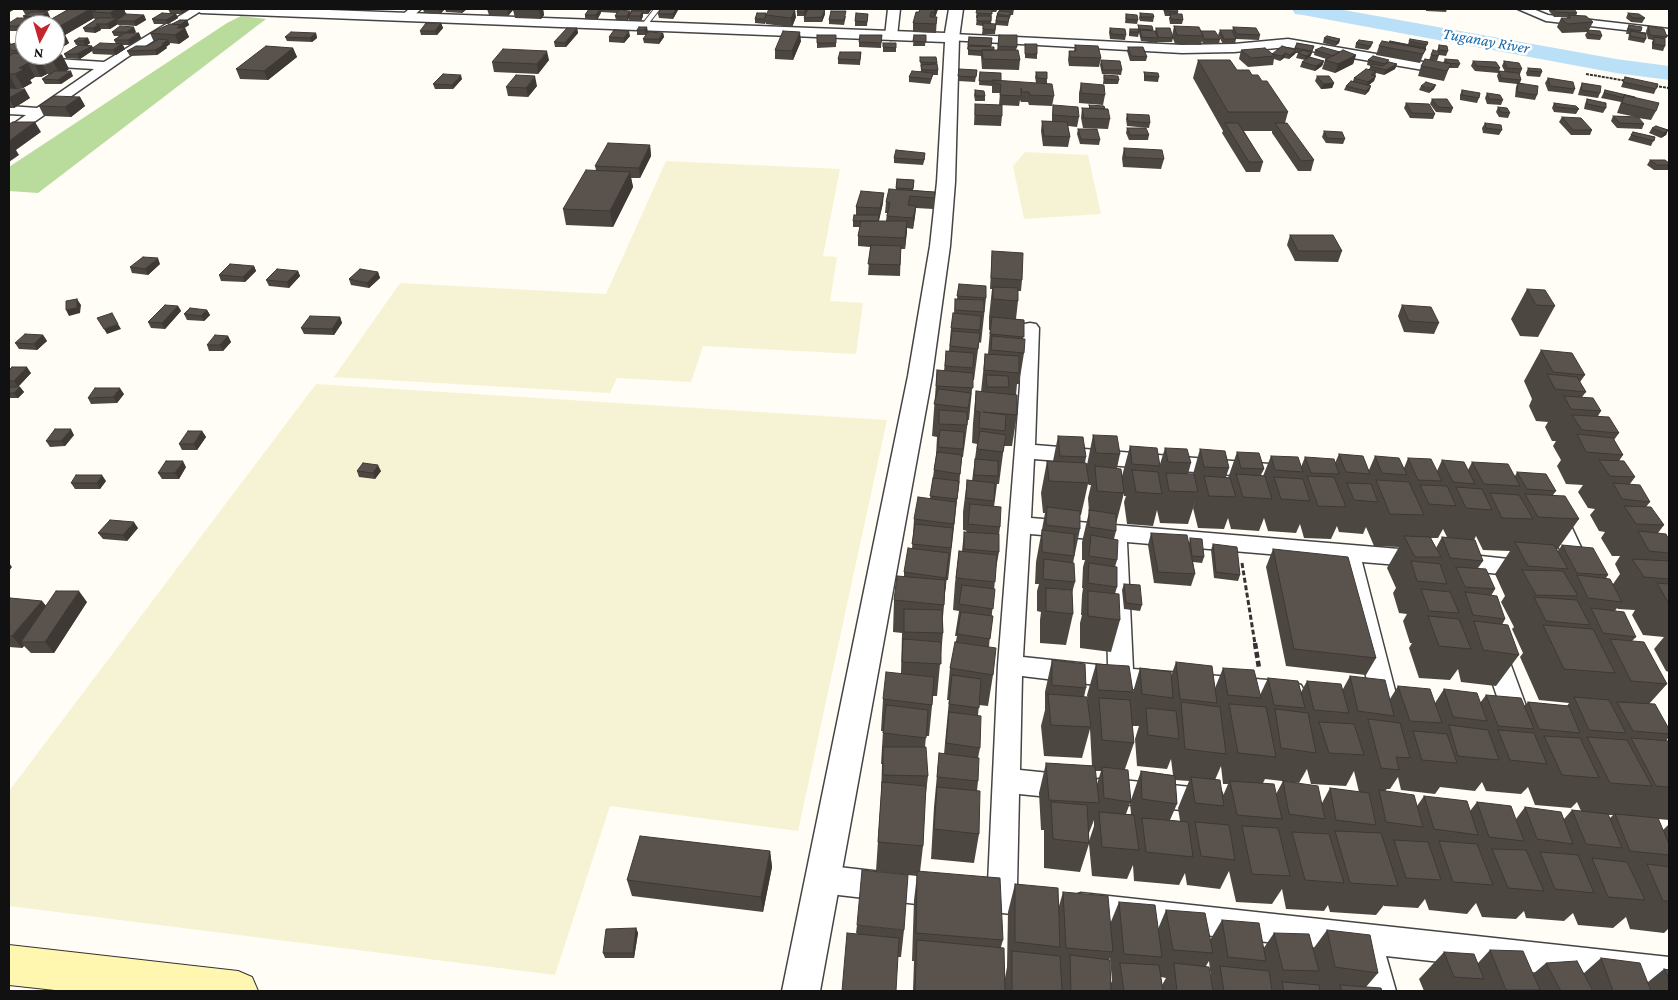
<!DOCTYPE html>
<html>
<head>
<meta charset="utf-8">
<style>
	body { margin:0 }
	#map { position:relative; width:1678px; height:1000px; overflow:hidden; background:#fffdf5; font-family:"Crimson Pro",serif }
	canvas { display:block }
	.frame { position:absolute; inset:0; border:10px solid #111; pointer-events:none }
	.north { position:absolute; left:15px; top:15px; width:50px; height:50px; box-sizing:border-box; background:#fff; border:1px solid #a0a0a0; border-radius:50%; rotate:186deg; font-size:14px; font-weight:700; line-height:20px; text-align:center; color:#111 }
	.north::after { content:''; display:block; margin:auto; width:18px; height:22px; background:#c4262e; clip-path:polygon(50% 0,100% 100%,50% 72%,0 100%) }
</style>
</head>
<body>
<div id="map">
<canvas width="1678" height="1000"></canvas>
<div class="frame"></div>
<div class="north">N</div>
</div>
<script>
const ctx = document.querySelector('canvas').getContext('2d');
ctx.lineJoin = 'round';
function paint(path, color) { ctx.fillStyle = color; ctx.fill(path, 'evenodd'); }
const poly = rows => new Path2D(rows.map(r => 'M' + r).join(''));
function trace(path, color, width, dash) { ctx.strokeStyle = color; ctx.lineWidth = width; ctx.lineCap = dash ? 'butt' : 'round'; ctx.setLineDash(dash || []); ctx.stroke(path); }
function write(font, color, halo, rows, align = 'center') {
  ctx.font = font + ' "Crimson Pro",serif'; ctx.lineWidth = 5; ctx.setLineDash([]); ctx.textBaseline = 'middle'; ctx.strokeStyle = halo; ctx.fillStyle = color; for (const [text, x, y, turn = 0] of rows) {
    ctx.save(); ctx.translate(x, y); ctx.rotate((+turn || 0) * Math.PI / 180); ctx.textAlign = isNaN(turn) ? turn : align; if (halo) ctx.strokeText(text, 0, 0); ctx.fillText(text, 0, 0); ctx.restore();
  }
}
const farmland = poly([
	[1025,152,1088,155,1101,214,1024,219,1013,166],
	[666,161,840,169,823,256,837,257,830,301,863,303,856,354,703,346,691,382,617,378,610,393,334,377,400,283,606,294],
	[316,384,887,420,798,831,610,806,555,975,9,906,9,791]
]);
const forest = poly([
	[241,16,266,19,38,193,9,191,9,167,227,23]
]);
const river = poly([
	[1292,9,1338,9,1616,59,1669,66,1669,80,1616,73,1303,15,1295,14,1292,9]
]);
const pathFar2 = poly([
	[1586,74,1627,81],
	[1655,86,1669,88]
]);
const pathFar1 = poly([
	[1242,563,1255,644]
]);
const path = poly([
	[1255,643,1259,668]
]);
const service = poly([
	[654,9,660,9,645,28,641,28,640,27,654,9]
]);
const minor = poly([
	[191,9,204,9,126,58,14,136,9,137,9,127,26,115,9,114,9,106,37,108,94,69,9,64,9,56,104,62,191,9],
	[409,9,421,9,410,19,402,19,400,17,409,9],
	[888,9,900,9,897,36,891,40,885,36,888,9],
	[1518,9,1533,9,1548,15,1669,29,1669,35,1546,21,1518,9],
	[952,34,1182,45,1234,44,1288,39,1435,64,1441,68,1435,72,1288,47,1234,52,1182,53,948,40,948,36,952,34],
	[1030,323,1036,324,1039,328,1035,445,1294,466,1301,468,1304,473,1301,478,1294,480,1034,459,1031,518,1423,551,1431,553,1434,559,1431,565,1423,567,1362,562,1398,702,1394,709,1385,713,1376,709,1372,702,1339,560,1127,542,1133,669,1292,682,1301,685,1305,692,1301,699,1292,702,1121,688,1022,676,1020,770,1069,775,1079,778,1083,787,1079,796,1069,799,1019,794,1017,886,1040,889,1050,893,1055,903,1050,913,1040,917,974,910,964,906,959,896,964,886,974,882,988,883,998,665,1020,385,1021,328,1024,324,1030,323],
	[1030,534,1105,540,1108,666,1023,657,1030,534],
	[1554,505,1562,508,1565,513,1592,571,1589,577,1581,579,1573,577,1570,571,1543,513,1546,508,1554,505],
	[1453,553,1527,561,1535,563,1538,569,1535,575,1527,577,1453,569,1445,567,1442,561,1445,555,1453,553],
	[1493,639,1502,642,1505,649,1530,717,1526,725,1517,728,1508,725,1504,717,1481,649,1484,642,1493,639],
	[1102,778,1211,789,1221,792,1225,801,1221,810,1211,813,1102,802,1092,799,1088,790,1092,781,1102,778],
	[821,865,943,879,953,883,958,893,953,903,943,907,821,893,811,889,806,879,811,869,821,865],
	[1081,893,1669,957,1669,987,1386,956,1396,991,1364,991,1355,952,1081,921,1071,917,1066,907,1071,897,1081,893]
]);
const tertiary = poly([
	[194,9,302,9,945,33,949,9,963,9,959,38,955,182,950,246,932,376,820,991,782,991,908,376,930,246,937,182,945,42,201,13,194,9]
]);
const secondary = poly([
	[9,945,238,971,252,977,258,991,64,991,9,985,9,945]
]);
const wall = poly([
	[22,9,52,9,45,12,50,17,47,19,52,19,69,9,124,9,126,14,118,20,144,15,146,20,136,26,118,25,118,24,110,29,101,29,101,30,95,33,85,32,83,28,95,20,94,18,65,35,69,43,55,52,55,25,41,22,33,21,34,22,25,25,25,28,21,31,9,31,9,23,24,18,23,16,27,14,25,14],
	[168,9,188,9,188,10,182,14,176,14,178,18,168,24,154,24,152,19,170,13],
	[423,9,467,9,462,13,446,12,445,9,440,14,424,13],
	[487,9,543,9,544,15,541,19,515,18,513,10,508,16,489,15],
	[589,9,622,9,620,11,630,13,631,9,651,9,651,10,648,14,643,14,643,16,641,21,629,20,629,18,627,21,616,20,615,16,617,13,601,12,597,20,585,19,585,15],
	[661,9,678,9,678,10,673,19,659,18,658,14],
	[807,9,807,10,825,9,825,14,822,22,804,22,804,16,797,16,797,12],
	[920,9,938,9,935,17,937,17,936,33,913,32,913,23],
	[977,9,998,9,996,12,992,12,991,24,995,24,997,14,999,11,999,9,1014,9,1013,15,1011,15,1009,20,1008,26,996,25,995,34,982,34,983,26,976,25,977,18,976,18],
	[1163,9,1177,9,1178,12,1178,14,1183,20,1182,24,1170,24,1169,18,1170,16,1165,16],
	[1426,9,1447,9,1446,12,1426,11],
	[1549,9,1574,9,1577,13,1576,16,1593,22,1589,30,1602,36,1600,40,1587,39,1585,35,1587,32,1562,33,1557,27,1561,18,1567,18,1567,17,1554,17,1549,11],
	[757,13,796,17,792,27,766,24,766,22,765,24,755,23,755,19],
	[1140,13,1154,17,1153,22,1140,21,1139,18],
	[1628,13,1645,18,1642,23,1631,22,1626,18],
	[868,14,867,26,855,26,855,21],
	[1126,14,1138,20,1137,24,1125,23],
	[846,16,844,25,829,24,829,20],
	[187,20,189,25,184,28,185,28,189,37,179,44,170,43,170,44,166,47,167,48,157,55,130,56,127,51,147,46,154,42,150,33,172,24],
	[441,23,443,28,437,35,421,35,420,31],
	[1138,25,1153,30,1153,31,1155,31,1156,28,1172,36,1174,26,1201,31,1220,39,1219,44,1203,44,1202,41,1201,45,1175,44,1172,36,1173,38,1172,42,1157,42,1157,41,1157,43,1141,41,1139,33,1138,37,1129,36,1129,33,1130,29,1138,29],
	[1629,25,1641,31,1640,33,1646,39,1644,43,1628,40,1629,34,1626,34,1627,29],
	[1648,26,1667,37,1665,39,1665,46,1663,51,1652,49,1652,42,1653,40,1648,39,1646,31],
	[647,27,646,35,637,35,637,30],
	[1233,27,1260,35,1259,40,1236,39,1235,44,1223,44,1218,35,1220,30,1232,31],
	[577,28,578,33,566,47,555,47,554,42],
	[1110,28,1126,35,1125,40,1110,39,1109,32],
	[112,32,136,32,134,33,139,33,141,38,130,45,123,45,125,49,116,55,93,54,92,51,80,59,66,58,64,54,78,45,76,45,74,41,88,38,90,43,87,45,92,46,93,48,116,44,114,40,119,36,114,36],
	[316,33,317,38,312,42,287,41,285,37],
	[663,33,664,37,659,44,644,43,643,39],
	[817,35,836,35,836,47,817,48],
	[882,35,881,48,859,47,859,42],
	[914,35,926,35,925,46,913,46],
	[999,35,1017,47,1016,50,1020,60,1019,70,982,69,981,56,968,55,968,49,967,49,969,37,992,38,991,47,994,50,997,50],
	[630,36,624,43,609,42,609,37],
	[1324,38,1340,39,1339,43,1335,46,1323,43],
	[9,40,11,44,25,42,25,55,62,55,69,69,66,71,73,76,61,84,45,84,42,79,49,74,47,74,41,77,35,77,30,80,32,83,23,88,16,88,30,98,14,108,9,108,9,56,11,55,10,55,9,52],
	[801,41,793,60,775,59,775,50],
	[1409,41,1428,42,1420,63,1376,55,1379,46,1408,44],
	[1373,42,1371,47,1368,50,1355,48,1356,43],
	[883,43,896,43,896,52,883,52],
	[1297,43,1314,46,1310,57,1324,61,1322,66,1315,71,1300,67,1302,62,1305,60,1296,58,1298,53,1296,53,1295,54,1289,59,1284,58,1280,61,1274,59,1273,65,1248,67,1239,59,1241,50,1272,54,1294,49],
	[1025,44,1037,54,1037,59,1025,58],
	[1075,45,1101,58,1099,67,1069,66,1068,60,1069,51,1074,51],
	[1439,45,1448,51,1446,56,1439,55,1437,61,1429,60,1431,55,1437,51],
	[1128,47,1147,57,1146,61,1130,61,1127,51],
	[293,48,297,57,268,80,240,79,236,69],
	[1315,50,1340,52,1356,55,1353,64,1335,73,1322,69,1325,60,1326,59,1314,55],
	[861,52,860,65,838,64,838,59],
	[920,57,936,57,937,65,938,70,938,75,933,75,930,84,909,82,909,77,921,71],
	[1445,59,1460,64,1458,68,1449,68,1444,81,1418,76,1421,66,1443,63],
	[549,60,538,74,494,72,492,62],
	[1101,60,1122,70,1121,75,1102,74,1100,65],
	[1198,60,1252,75,1262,81,1288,112,1285,123,1314,160,1311,171,1298,171,1272,133,1272,131,1244,131,1263,162,1260,172,1246,172,1222,133,1223,131,1193,78],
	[1368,60,1389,60,1388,62,1397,64,1395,69,1384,75,1376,73,1374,81,1369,85,1371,86,1369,91,1365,95,1344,90,1346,86,1353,81,1354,78,1369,69,1371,66,1367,65],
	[1473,61,1500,68,1499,71,1505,72,1502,66,1504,61,1522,69,1520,74,1519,74,1521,80,1520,83,1537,95,1535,100,1515,97,1516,87,1517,84,1499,82,1497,76,1498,73,1475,71,1471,66],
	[1528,68,1542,72,1540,77,1527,76,1526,73],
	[977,70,975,82,958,81,958,76],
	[980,72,1001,81,1054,96,1052,106,1029,105,1028,102,1021,102,1020,100,1019,106,999,105,1000,93,992,93,992,86,979,85],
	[1036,72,1047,79,1047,84,1036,83,1035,77],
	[1144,72,1159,77,1158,82,1144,81],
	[1104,75,1119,80,1118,84,1103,84],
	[1317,76,1334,83,1332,88,1321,89,1315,81],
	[1625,77,1656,89,1654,94,1621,87],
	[1548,78,1575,89,1573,94,1548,91,1545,83],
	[462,79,453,89,435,89,433,84],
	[1081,83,1105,95,1103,105,1079,103,1079,93],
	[1582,83,1600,93,1598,98,1578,95,1580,88],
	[537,86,528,97,508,96,506,87],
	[1421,86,1434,89,1429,93,1419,90],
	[975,90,985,96,985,101,975,101,974,95],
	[1462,90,1479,98,1477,103,1460,100,1460,95],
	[1605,90,1635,98,1656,111,1651,120,1638,118,1644,124,1642,129,1617,128,1611,121,1613,116,1636,117,1617,113,1621,102,1601,98],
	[1487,93,1503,100,1501,105,1487,104,1485,98],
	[80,97,85,106,71,117,44,116,39,106],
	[1432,99,1453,108,1451,113,1436,112,1430,104],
	[1587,99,1606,108,1603,113,1584,109,1585,104],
	[1406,103,1435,114,1433,119,1410,118,1404,108],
	[1554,103,1579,109,1576,114,1554,112,1552,108],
	[975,104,1002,116,1001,126,974,125],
	[1053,105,1079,117,1077,127,1068,126,1070,137,1068,147,1043,146,1041,131,1042,121,1052,121,1052,115],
	[1089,105,1110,119,1108,129,1083,128,1081,118,1082,108,1089,108],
	[1498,107,1510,113,1508,118,1499,117,1496,112],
	[1127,114,1150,123,1149,128,1127,126,1126,119],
	[1562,117,1592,130,1590,135,1571,135,1559,122],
	[1485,123,1502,130,1499,135,1483,133,1482,128],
	[1127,128,1149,135,1148,140,1129,140,1126,133],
	[1652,128,1668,130,1666,135,1661,138,1649,133],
	[1078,129,1100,140,1099,145,1080,144,1077,134],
	[1324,131,1345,139,1343,144,1326,143,1322,137],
	[1633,132,1655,137,1651,146,1628,140],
	[650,145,651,156,640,178,631,178,633,187,613,227,566,225,563,209,596,170,595,166],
	[1124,148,1164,159,1161,169,1123,167,1122,158],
	[894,158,925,158,923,165,894,163],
	[1650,160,1669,163,1669,170,1654,170,1647,165],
	[897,179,914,180,913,190,935,192,933,209,916,208,915,216,913,229,907,228,905,249,901,249,900,276,868,275,870,247,858,246,858,236,860,227,853,227,853,221,856,215,856,207,883,203,879,221,886,221,887,213,885,213,886,202,896,189],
	[1290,235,1342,251,1338,262,1295,261,1287,245],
	[992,251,1022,280,1021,291,1018,291,1018,301,1016,319,1024,320,1023,339,1024,353,1019,384,1017,384,1016,395,1017,415,1012,446,1004,446,999,484,997,484,994,507,1000,527,999,535,999,552,996,568,989,647,993,675,988,706,979,705,978,715,980,748,978,758,978,781,977,791,979,834,974,863,931,859,934,807,939,753,944,754,949,700,947,700,950,668,957,636,955,636,959,611,953,610,955,583,959,551,962,551,964,532,966,532,967,531,963,530,963,512,967,480,972,481,977,444,972,443,973,423,976,391,981,392,985,354,988,354,990,330,989,330,989,317,992,289,990,289],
	[160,264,148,275,132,273,130,267],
	[254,266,256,271,245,282,221,281,219,275],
	[298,271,300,276,289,288,269,286,266,280],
	[378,272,380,278,369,288,351,285,349,279],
	[959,284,986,298,981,343,979,342,974,380,973,380,969,420,968,420,963,457,962,457,948,580,946,580,945,594,943,617,943,633,937,696,933,696,929,736,926,736,925,747,928,776,925,801,923,846,920,872,1003,940,1001,947,1005,978,1007,967,1008,912,1015,884,1059,906,1063,892,1110,924,1119,902,1158,929,1166,910,1210,940,1222,920,1263,949,1274,933,1313,949,1327,930,1378,973,1366,987,1382,991,913,991,914,961,912,961,914,900,917,875,876,871,881,795,882,764,881,764,883,731,881,731,883,699,901,673,902,633,893,632,894,600,904,576,904,572,912,549,914,519,930,499,936,455,937,437,932,436,937,370,944,371,946,351,949,351,951,328,954,313,955,299,957,299],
	[1110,958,1112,981,1111,983,1109,960],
	[1209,961,1211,979,1206,966],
	[1161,977,1166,978,1162,985],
	[1527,289,1555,306,1538,337,1520,336,1511,319],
	[1402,305,1439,323,1434,334,1404,332,1398,316],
	[178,306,181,311,165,329,151,328,148,322],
	[207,310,210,315,204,321,187,320,184,314],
	[340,317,342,323,334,335,304,334,301,328],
	[43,335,47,341,37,350,19,349,15,343],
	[228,336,231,342,223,351,209,351,207,345],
	[1541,350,1585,375,1580,382,1586,392,1582,397,1601,411,1598,416,1619,433,1614,440,1623,455,1619,461,1635,477,1630,484,1650,502,1646,507,1664,525,1658,533,1669,540,1669,672,1666,671,1654,649,1664,637,1643,635,1632,615,1635,610,1618,609,1617,608,1615,611,1636,637,1632,641,1667,684,1649,704,1669,729,1669,737,1666,741,1669,741,1669,820,1658,819,1663,830,1669,824,1669,928,1664,933,1630,929,1626,917,1613,928,1578,925,1573,913,1564,921,1526,918,1524,911,1516,919,1482,917,1476,903,1467,914,1429,910,1425,899,1418,908,1384,906,1384,905,1376,915,1330,912,1328,905,1324,911,1286,909,1282,889,1272,904,1236,902,1229,871,1220,889,1187,885,1185,873,1179,885,1134,881,1133,865,1127,879,1092,876,1089,844,1080,872,1044,868,1044,830,1041,830,1039,793,1046,763,1092,766,1090,729,1082,758,1044,756,1041,726,1045,710,1045,692,1052,660,1086,688,1084,697,1088,703,1087,695,1096,664,1133,692,1140,668,1171,676,1176,662,1215,688,1223,668,1260,695,1268,678,1301,692,1307,681,1343,689,1350,676,1390,699,1398,686,1435,703,1444,689,1480,703,1486,695,1524,706,1528,702,1567,706,1569,703,1539,700,1520,657,1523,653,1512,629,1514,627,1501,602,1505,596,1495,574,1510,551,1483,550,1476,536,1474,540,1483,561,1478,568,1495,589,1491,596,1505,619,1502,625,1519,655,1496,686,1461,682,1458,669,1450,680,1419,678,1409,648,1412,643,1410,643,1403,621,1407,614,1399,613,1393,593,1396,588,1387,568,1399,547,1374,546,1366,527,1363,534,1339,532,1337,526,1331,539,1304,538,1300,524,1296,533,1268,531,1264,518,1259,531,1231,529,1228,518,1224,529,1198,528,1193,508,1196,499,1188,524,1160,523,1157,510,1153,526,1127,524,1124,502,1126,496,1124,496,1124,493,1116,524,1116,531,1114,539,1117,560,1115,567,1117,587,1115,594,1120,620,1111,652,1080,648,1080,623,1082,615,1081,615,1082,595,1083,588,1082,588,1083,567,1085,560,1082,560,1082,542,1089,512,1088,498,1091,485,1089,485,1088,484,1081,515,1080,515,1080,529,1073,563,1075,582,1072,593,1073,614,1066,645,1040,643,1040,620,1041,612,1037,611,1037,591,1039,584,1035,584,1036,562,1045,513,1043,513,1041,493,1047,461,1053,461,1058,436,1086,457,1085,463,1087,465,1093,435,1120,454,1117,468,1122,476,1130,446,1160,464,1165,448,1191,463,1188,474,1193,474,1200,449,1229,468,1226,477,1228,478,1237,452,1264,469,1261,475,1263,476,1271,456,1301,467,1305,457,1335,463,1339,454,1369,470,1375,456,1404,468,1408,458,1437,471,1442,460,1468,470,1472,462,1515,476,1517,472,1556,491,1553,495,1579,519,1557,550,1558,551,1562,545,1608,575,1606,578,1613,584,1620,574,1615,564,1620,556,1612,556,1601,538,1605,532,1599,531,1590,515,1595,509,1588,508,1578,492,1583,485,1566,484,1557,466,1561,460,1553,446,1556,441,1552,441,1545,427,1548,422,1536,421,1529,406,1532,399,1524,381],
	[1443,529,1447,537,1442,537,1436,548,1431,538,1438,538],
	[1132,726,1139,726,1135,739,1137,766,1167,769,1171,759,1173,775,1141,771,1131,800,1125,769,1134,743],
	[1221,766,1223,784,1228,784,1223,796,1215,780],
	[1307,769,1311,784,1346,786,1354,771,1359,792,1330,788,1322,803,1283,781,1276,794,1263,783,1265,779,1299,783],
	[1095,771,1101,771,1097,784],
	[1398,777,1401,790,1435,794,1440,787,1475,791,1482,782,1486,791,1521,794,1528,787,1535,805,1571,808,1577,802,1581,811,1572,810,1564,819,1525,807,1516,819,1477,802,1470,811,1424,796,1417,806,1385,791,1387,789,1390,789],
	[1175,780,1189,781,1178,808,1180,821,1170,820,1177,804],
	[1130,803,1131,814,1126,814],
	[1608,815,1613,815,1610,818],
	[1094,820,1094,826,1089,841,1089,833],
	[9,370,31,373,18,387,20,387,24,392,18,398,9,398],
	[124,394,117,403,91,404,88,398],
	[202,431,206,437,197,450,182,450,179,444],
	[74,435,65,446,50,447,46,441],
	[186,467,179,479,162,479,158,473],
	[357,471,381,471,375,479,359,477],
	[106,481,100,489,75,489,71,483],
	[138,528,127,541,103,539,98,533],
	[1151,533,1189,543,1190,538,1204,557,1202,563,1193,562,1195,574,1191,586,1154,583,1148,545],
	[1213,544,1240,575,1238,581,1214,578,1211,550],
	[1273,549,1376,658,1366,675,1286,666,1266,567],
	[1124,584,1142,605,1140,611,1124,609,1122,590],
	[9,600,42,601,46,606,87,602,54,653,31,653,24,646,22,648,9,647],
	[770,851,772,867,763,912,632,896,627,880],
	[857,925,904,930,901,957,898,957,856,933],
	[636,928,638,933,634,958,605,958,603,953],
	[1490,950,1533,974,1546,963,1584,973,1601,958,1648,982,1664,969,1669,970,1669,991,1424,991,1419,979,1444,952,1478,963]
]);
const shadedWall = poly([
	[9,9,15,9,10,12],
	[38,9,52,9,41,15],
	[91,9,94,18,65,35,69,43,55,52,55,29],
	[116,9,124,9,126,14,117,20,118,21,116,21,118,24,110,29,107,24,114,20,110,13],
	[180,9,188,9,188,10,182,14],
	[439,9,445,9,440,14],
	[461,9,467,9,462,13],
	[507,9,514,9,513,9,513,10,508,16],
	[540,9,543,9,544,15,541,19,539,10],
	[601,9,601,13,597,20,596,15],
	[648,9,651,9,651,10,648,14,647,10],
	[676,9,678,9,678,10,673,19,673,14],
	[795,9,796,17,792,27,791,18],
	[806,9,807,9,807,11,804,16,804,12],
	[825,9,825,14,822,22,822,17],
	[936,9,938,9,934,21,934,12],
	[630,11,631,15,629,16,629,18,627,21,627,16],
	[643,11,643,16,641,21,640,16],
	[48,12,50,17,42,22,39,17],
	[176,14,178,18,168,24,166,20],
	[144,15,146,20,136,26,134,21],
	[32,18,34,22,30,25,25,25,25,28,21,31,18,26],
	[187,20,189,25,183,29,185,28,189,37,179,44,175,35,177,28],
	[441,23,443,28,437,35,435,31],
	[99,25,101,30,95,33,93,28],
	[134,27,136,32,128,37,126,32],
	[647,27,648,32,646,35,645,30],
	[577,28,578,33,566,47,565,43],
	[629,31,630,36,624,43,624,38],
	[800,32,801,41,793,60,792,51],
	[139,33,141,38,130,45,128,40],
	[316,33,317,38,312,42,310,38],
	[663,33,664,37,659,44,659,39],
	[88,38,90,43,86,46,83,41],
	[1340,39,1339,43,1335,46,1337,42],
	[168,40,170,44,166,47,167,48,157,55,155,50],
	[122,44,125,49,116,55,113,50],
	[92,46,94,49,91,49,92,51,80,59,77,54],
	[293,48,297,57,268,80,264,71],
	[1296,50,1295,54,1289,59,1290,55],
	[547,51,549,60,538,74,537,64],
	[1285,53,1284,58,1280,61,1282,56],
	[1312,53,1310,57,1305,60,1306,56],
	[41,55,49,55,40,60,47,74,41,77,34,63,36,58],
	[62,55,69,69,60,75,53,61],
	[1356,55,1353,64,1335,73,1338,64],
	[1324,61,1322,66,1315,71,1316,66],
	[28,63,35,77,30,80,32,83,23,88,15,74,19,68],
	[1397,64,1395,69,1384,75,1386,70],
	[71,71,73,76,61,84,58,80],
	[9,74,16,88,9,89],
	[461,75,462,79,453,89,452,85],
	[535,76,537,86,528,97,526,88],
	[1376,76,1374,81,1366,87,1368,82],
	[1334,83,1332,88,1321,89,1323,84],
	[1436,85,1434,89,1429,93,1431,88],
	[1371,86,1369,91,1365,95,1366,91],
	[25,89,30,98,14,108,9,98],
	[80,97,85,106,71,117,65,107],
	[35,122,41,132,16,150,19,155,9,162,9,141],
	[1668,130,1666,135,1661,138,1664,133],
	[650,145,651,156,640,178,639,168],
	[630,172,633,187,613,227,610,211],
	[884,193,883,203,879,219,880,208],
	[916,206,915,216,913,229,913,218],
	[907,221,907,232,905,249,905,238],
	[158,258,160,264,148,275,145,269],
	[254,266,256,271,245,282,243,277],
	[298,271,300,276,289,288,287,282],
	[378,272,380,278,369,288,367,283],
	[77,299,81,305,80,313,69,316,66,310],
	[178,306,181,311,165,329,162,323],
	[207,310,210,315,204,321,201,316],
	[340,317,342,323,334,335,332,329],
	[118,324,121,329,107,334,104,329],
	[43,335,47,341,37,350,34,344],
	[228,336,231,342,223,351,220,345],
	[27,367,31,373,18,387,14,381],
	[20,387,24,392,18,398,14,393],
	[120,388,124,394,117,403,113,397],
	[71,429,74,435,65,446,61,441],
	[202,431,206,437,197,450,194,444],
	[962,455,959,487,956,506,960,474],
	[183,461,186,467,179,479,175,473],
	[378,465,381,471,375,479,373,473],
	[102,475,106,481,100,489,97,483],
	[134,522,138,528,127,541,123,535],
	[949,553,946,586,943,605,946,578],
	[9,563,12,567,9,571],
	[79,591,87,602,54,653,45,642],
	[42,601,51,612,21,642,24,646,22,648,12,636],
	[770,851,772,867,763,912,761,897],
	[636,928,638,933,634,958,633,953]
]);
const building = poly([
	[69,9,90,9,55,29,55,25,41,25,69,9],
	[98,9,116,9,110,13,92,12,98,9],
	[513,9,540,9,539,10,513,9],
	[589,9,600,9,596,15,585,15,589,9],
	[631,9,648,9,647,10,631,9],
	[661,9,676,9,673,14,658,14,661,9],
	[769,9,795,9,791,18,766,15,769,9],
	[798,9,806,9,804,12,797,12,798,9],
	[808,9,825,9,822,17,804,18,808,9],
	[920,9,936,9,934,12,931,12,930,17,937,17,936,24,913,23,916,12,919,12,920,9],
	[977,9,992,9,992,14,976,13,977,9],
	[1165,9,1177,9,1178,12,1165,11,1165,9],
	[1553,9,1574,9,1577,13,1556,12,1553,9],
	[619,10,630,11,627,16,615,16,619,10],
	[632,11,643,11,640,16,629,16,632,11],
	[831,11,846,11,844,20,829,20,831,11],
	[999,11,1011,12,1009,16,997,14,999,11],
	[32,12,48,12,39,17,23,16,32,12],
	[162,13,176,14,166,20,152,19,162,13],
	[757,13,766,13,765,19,755,19,757,13],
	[856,13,868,14,867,22,855,21,856,13],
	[1140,13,1153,14,1154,17,1141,17,1140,13],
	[1628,13,1639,14,1645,18,1633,18,1628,13],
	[126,14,144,15,134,21,116,21,126,14],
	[1126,14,1137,15,1138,20,1126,19,1126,14],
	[1170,14,1182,14,1183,20,1171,19,1170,14],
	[1568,15,1586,16,1593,22,1567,24,1561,18,1571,18,1568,15],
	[977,16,991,16,991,21,977,21,977,16],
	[997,16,1009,17,1008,22,996,21,997,16],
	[17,18,32,18,18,26,9,26,9,23,17,18],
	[98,18,117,18,107,24,96,24,99,25,93,28,83,28,98,18],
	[46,19,52,19,41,25,35,25,46,19],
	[180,20,187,20,180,25,172,24,180,20],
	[426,23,441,23,435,31,420,31,426,23],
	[983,23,996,24,995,30,983,29,983,23],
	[170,24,181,25,177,28,185,28,175,35,150,33,170,24],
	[1138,25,1152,26,1153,30,1139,29,1138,25],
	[1629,25,1642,27,1641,31,1628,29,1629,25],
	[120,26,134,27,126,32,112,32,120,26],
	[1174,26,1199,27,1203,36,1177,35,1174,26],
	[1648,26,1664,29,1667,37,1650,35,1648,26],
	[639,27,647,27,645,30,637,30,639,27],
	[1233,27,1256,28,1260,35,1237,34,1233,27],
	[567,28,577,28,565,43,554,42,567,28],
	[1110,28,1125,29,1126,35,1111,34,1110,28],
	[1156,28,1170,28,1173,38,1158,37,1156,28],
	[1130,29,1138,29,1139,32,1130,32,1130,29],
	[614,30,629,31,624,38,609,37,614,30],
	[1140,30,1155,31,1158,38,1142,37,1140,30],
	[1220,30,1232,30,1236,39,1224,39,1220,30],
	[1587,30,1600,31,1602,36,1589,34,1587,30],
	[783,31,800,32,792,51,775,50,783,31],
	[1201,31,1215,31,1220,39,1204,39,1201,31],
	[1631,31,1646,34,1646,39,1630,36,1631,31],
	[291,32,316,33,310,38,285,37,291,32],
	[648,32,663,33,659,39,643,39,648,32],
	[125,33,139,33,128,40,114,40,125,33],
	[55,34,64,34,55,40,55,34],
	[817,35,836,35,836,43,817,43,817,35],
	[860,35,882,35,881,43,859,42,860,35],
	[914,35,926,35,926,42,913,41,914,35],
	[999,35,1017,35,1017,47,998,46,999,35],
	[1327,36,1340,39,1337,42,1324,38,1327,36],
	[969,37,992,38,991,46,968,45,969,37],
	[1654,37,1665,39,1665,46,1654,44,1654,37],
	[79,38,88,38,83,41,74,41,79,38],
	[159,39,168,40,162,44,165,44,155,50,127,51,136,46,147,46,159,39],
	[1410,39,1428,42,1427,45,1409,41,1410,39],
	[1359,40,1373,42,1370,46,1356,43,1359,40],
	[1382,41,1426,49,1423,54,1379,46,1382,41],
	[1390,41,1426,48,1425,49,1389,42,1390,41],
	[19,42,25,42,25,47,22,49,23,51,9,50,11,48,9,48,9,45,19,42],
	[100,43,122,44,113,50,91,49,100,43],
	[883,43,896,43,896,48,883,47,883,43],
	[1297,43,1314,46,1312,51,1295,48,1297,43],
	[1025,44,1037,44,1037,54,1025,54,1025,44],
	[79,45,92,46,77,54,64,54,79,45],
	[1075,45,1098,46,1101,58,1070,57,1069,51,1076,51,1075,45],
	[1439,45,1447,46,1448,51,1439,50,1439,45],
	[266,46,293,48,264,71,236,69,266,46],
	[969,46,994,47,994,50,982,50,982,51,968,50,969,46],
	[1282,46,1296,50,1290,55,1285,53,1282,56,1272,54,1282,46],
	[1128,47,1143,47,1147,57,1131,56,1128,47],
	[1322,47,1340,52,1333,56,1315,50,1322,47],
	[1265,48,1275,56,1251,58,1241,50,1265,48],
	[503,49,547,51,537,64,492,62,503,49],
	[982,50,1018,50,1020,60,983,59,982,50],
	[1303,50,1312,53,1306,56,1298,53,1303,50],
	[1343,50,1356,55,1338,64,1325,60,1343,50],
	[1433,50,1440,52,1438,56,1431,55,1433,50],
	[840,52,861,52,860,60,838,59,840,52],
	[14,53,25,54,25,55,41,55,36,58,42,59,34,63,28,63,19,68,24,69,15,74,9,74,9,56,14,53],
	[49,55,62,55,53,61,40,60,49,55],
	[1373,56,1389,60,1385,64,1368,60,1373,56],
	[920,57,936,57,937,63,920,62,920,57],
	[1309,57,1324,61,1316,66,1302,62,1309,57],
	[1425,59,1451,64,1447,71,1421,66,1425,59],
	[1445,59,1458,60,1460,64,1447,63,1445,59],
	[1101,60,1120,61,1122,70,1103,70,1101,60],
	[1198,60,1230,60,1237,70,1249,70,1252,75,1258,75,1262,81,1267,81,1288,112,1228,112,1198,60],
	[1473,61,1496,62,1500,68,1477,66,1473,61],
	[1504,61,1519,63,1522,69,1507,68,1504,61],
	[1389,62,1397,64,1386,70,1370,66,1373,64,1382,66,1389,62],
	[937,64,938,70,922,70,921,65,937,64],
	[1528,68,1541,69,1542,72,1530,71,1528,68],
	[959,69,977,70,976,77,958,76,959,69],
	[1366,69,1376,71,1371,75,1376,76,1368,82,1354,78,1366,69],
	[55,71,71,71,58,80,42,79,55,71],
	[912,71,933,73,931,79,909,77,912,71],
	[1499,71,1519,73,1521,80,1501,78,1499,71],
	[980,72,1001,73,1001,81,979,81,980,72],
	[1036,72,1047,72,1047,79,1037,78,1036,72],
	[1144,72,1158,73,1159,77,1145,76,1144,72],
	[443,74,461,75,452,85,433,84,443,74],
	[516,75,535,76,526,88,506,87,516,75],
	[1104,75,1118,76,1119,80,1104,79,1104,75],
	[1317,76,1329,76,1334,83,1323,84,1317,76],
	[1625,77,1658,84,1656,89,1623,82,1625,77],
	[1548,78,1573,82,1575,89,1550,86,1548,78],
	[993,80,1052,84,1054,96,1030,95,1029,92,1022,92,1021,88,1021,96,1000,95,1001,84,993,83,993,80],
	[1351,81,1371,86,1366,91,1346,86,1351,81],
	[1426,82,1436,85,1431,88,1421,86,1426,82],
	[1081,83,1104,85,1105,95,1081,93,1081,83],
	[1518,83,1538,86,1537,95,1517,92,1518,83],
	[1582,83,1601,86,1600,93,1581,90,1582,83],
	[9,88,25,89,9,98,9,88],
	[975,90,984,91,985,96,976,96,975,90],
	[1462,90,1480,93,1479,98,1462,95,1462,90],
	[1605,90,1635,97,1635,98,1624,95,1624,98,1604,93,1605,90],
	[1487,93,1500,95,1503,100,1489,99,1487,93],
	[1624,95,1659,103,1656,111,1622,103,1624,95],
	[54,96,80,97,65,107,39,106,54,96],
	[1432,99,1447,99,1453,108,1438,107,1432,99],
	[1587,99,1606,103,1606,108,1587,104,1587,99],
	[1406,103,1429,104,1435,114,1412,113,1406,103],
	[1554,103,1576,106,1579,109,1556,107,1554,103],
	[975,104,1002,105,1002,116,975,115,975,104],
	[1053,105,1078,107,1079,117,1053,115,1053,105],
	[1089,105,1104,106,1105,109,1090,108,1089,105],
	[1498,107,1507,108,1510,113,1501,112,1498,107],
	[1082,108,1108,109,1110,119,1084,118,1082,108],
	[1127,114,1149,115,1150,123,1128,121,1127,114],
	[1613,116,1638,117,1644,124,1620,123,1613,116],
	[1562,117,1581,118,1592,130,1573,130,1562,117],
	[1042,121,1067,122,1070,137,1044,136,1042,121],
	[13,122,35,122,9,141,9,124,13,122],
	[1225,123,1238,123,1263,162,1249,162,1225,123],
	[1275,123,1287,123,1314,160,1301,161,1275,123],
	[1485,123,1501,125,1502,130,1486,128,1485,123],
	[1656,126,1668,130,1664,133,1652,128,1656,126],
	[1127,128,1146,128,1149,135,1130,135,1127,128],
	[1078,129,1097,129,1100,140,1081,139,1078,129],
	[1324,131,1342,132,1345,139,1327,138,1324,131],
	[1633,132,1655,137,1654,141,1631,135,1633,132],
	[608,143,650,145,639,168,595,166,608,143],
	[1124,148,1162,150,1164,159,1125,157,1124,148],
	[896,150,925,153,924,160,894,158,896,150],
	[1650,160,1665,160,1669,163,1669,165,1657,165,1650,160],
	[586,170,630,172,610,211,563,209,586,170],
	[897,179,914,180,913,189,896,188,897,179],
	[889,189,935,192,934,198,910,196,908,205,916,206,913,218,887,216,890,203,886,202,889,189],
	[861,191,884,193,880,208,856,207,861,191],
	[854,215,879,215,878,221,853,221,854,215],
	[861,221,907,221,905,238,858,236,861,221],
	[1290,235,1333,235,1342,251,1298,251,1290,235],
	[871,245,901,246,900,265,868,264,871,245],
	[992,251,1023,253,1022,280,991,278,992,251],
	[143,257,158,258,145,269,130,267,143,257],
	[230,264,254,266,243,277,219,275,230,264],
	[277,269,298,271,287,282,266,280,277,269],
	[360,269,378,272,367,283,349,279,360,269],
	[959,284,986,286,986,298,957,296,959,284],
	[993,287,1018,288,1018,301,993,299,993,287],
	[1527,289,1545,290,1555,306,1536,305,1527,289],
	[77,299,77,308,66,310,66,301,77,299],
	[955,299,984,300,984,312,955,310,955,299],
	[165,305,178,306,162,323,148,322,165,305],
	[1402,305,1431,307,1439,323,1409,321,1402,305],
	[190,308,207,310,201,316,184,314,190,308],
	[112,313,118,324,104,329,97,318,112,313],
	[953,313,981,316,980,330,951,328,953,313],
	[310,316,340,317,332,329,301,328,310,316],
	[992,317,1024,320,1024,337,990,334,992,317],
	[952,331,980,333,978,349,950,346,952,331],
	[25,334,43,335,34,344,15,343,25,334],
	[215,335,228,336,220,345,207,345,215,335],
	[992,336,1025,339,1024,353,991,350,992,336],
	[1541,350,1572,353,1585,375,1553,372,1541,350],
	[946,351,974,353,973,368,945,366,946,351],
	[985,354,1019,356,1019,373,984,370,985,354],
	[12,367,27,367,14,381,9,381,9,370,12,367],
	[937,370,973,373,973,388,936,386,937,370],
	[1547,374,1577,377,1586,392,1555,389,1547,374],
	[986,375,1008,376,1009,387,987,387,986,375],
	[9,387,20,387,14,393,9,393,9,387],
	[95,388,120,388,113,397,88,398,95,388],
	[938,389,971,393,968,408,934,404,938,389],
	[976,391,1017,395,1017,415,983,412,1006,415,1005,431,979,428,980,412,975,411,976,391],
	[1564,396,1593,398,1601,411,1571,409,1564,396],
	[939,410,967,412,967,425,939,424,939,410],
	[1572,415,1609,417,1619,433,1582,430,1572,415],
	[55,429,71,429,61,441,46,441,55,429],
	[940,430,964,432,963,449,938,447,940,430],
	[188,431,202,431,194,444,179,444,188,431],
	[980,431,1006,435,1003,452,977,449,980,431],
	[1577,434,1613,438,1623,455,1586,452,1577,434],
	[1093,435,1117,436,1120,454,1096,453,1093,435],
	[1058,436,1083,437,1086,457,1060,456,1058,436],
	[1130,446,1157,448,1160,466,1132,464,1130,446],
	[1165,448,1187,449,1191,463,1168,462,1165,448],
	[1200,449,1225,451,1229,468,1204,467,1200,449],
	[937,452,962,455,960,474,934,470,937,452],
	[1237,452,1259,453,1264,469,1241,468,1237,452],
	[1339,454,1363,456,1370,474,1346,472,1339,454],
	[1271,456,1298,457,1303,472,1275,470,1271,456],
	[1375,456,1399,458,1407,475,1382,473,1375,456],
	[1305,457,1334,459,1339,474,1311,473,1305,457],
	[1408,458,1431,459,1442,481,1418,480,1408,458],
	[975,459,998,461,998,476,974,475,975,459],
	[1442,460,1464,462,1475,484,1453,482,1442,460],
	[1599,460,1624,461,1635,477,1610,476,1599,460],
	[166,461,183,461,175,473,158,473,166,461],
	[1047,461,1086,463,1089,483,1049,481,1047,461],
	[1472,462,1508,464,1520,486,1484,484,1472,462],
	[363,463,378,465,373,473,357,471,363,463],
	[1095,466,1121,469,1124,493,1097,491,1095,466],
	[1132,470,1158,472,1162,494,1136,492,1132,470],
	[1517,472,1546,474,1556,491,1527,489,1517,472],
	[1166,473,1194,474,1198,492,1169,491,1166,473],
	[1236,474,1265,476,1272,499,1243,497,1236,474],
	[76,475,102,475,97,483,71,483,76,475],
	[1204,476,1230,478,1236,497,1209,496,1204,476],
	[1307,476,1334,477,1346,507,1318,506,1307,476],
	[1274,477,1303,479,1310,501,1281,499,1274,477],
	[933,478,959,481,957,499,930,496,933,478],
	[967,480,995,483,994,501,966,498,967,480],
	[1376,480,1409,482,1424,515,1390,514,1376,480],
	[1347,483,1371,484,1378,502,1354,500,1347,483],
	[1613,483,1640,485,1650,502,1622,499,1613,483],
	[1420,485,1447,486,1456,506,1429,504,1420,485],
	[1456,487,1482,489,1492,510,1466,508,1456,487],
	[1490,493,1519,495,1533,519,1502,518,1490,493],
	[1525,494,1565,496,1579,519,1538,517,1525,494],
	[918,497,956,502,954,524,914,519,918,497],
	[970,504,1001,507,1000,527,968,524,970,504],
	[1624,506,1651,507,1664,525,1636,524,1624,506],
	[1047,507,1080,511,1080,529,1046,525,1047,507],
	[1089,510,1116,514,1116,531,1089,527,1089,510],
	[110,520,134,522,123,535,98,533,110,520],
	[915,524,953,528,951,548,912,544,915,524],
	[1042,530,1074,534,1074,556,1042,552,1042,530],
	[1638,531,1666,534,1669,540,1669,553,1649,551,1638,531],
	[964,532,999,534,999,552,964,549,964,532],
	[1151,533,1187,535,1195,574,1158,572,1151,533],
	[1091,535,1118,540,1117,560,1089,556,1091,535],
	[1404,536,1430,537,1441,557,1415,557,1404,536],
	[1442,537,1475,540,1483,561,1450,558,1442,537],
	[1190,538,1202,539,1204,557,1192,556,1190,538],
	[1515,542,1554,545,1568,569,1528,566,1515,542],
	[1213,544,1237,547,1240,575,1216,572,1213,544],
	[1562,545,1593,548,1608,575,1577,573,1562,545],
	[908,548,949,553,946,578,904,572,908,548],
	[1273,549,1348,557,1376,658,1294,649,1273,549],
	[959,551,997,555,995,582,956,578,959,551],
	[1044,559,1074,563,1075,582,1043,579,1044,559],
	[1632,559,1669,561,1669,579,1644,577,1632,559],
	[1411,561,1440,564,1447,584,1417,581,1411,561],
	[1089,563,1117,567,1117,587,1088,583,1089,563],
	[1456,567,1486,569,1495,589,1465,587,1456,567],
	[1522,570,1563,571,1578,596,1536,595,1522,570],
	[1577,575,1610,579,1622,602,1588,598,1577,575],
	[897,576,945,580,944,605,894,600,897,576],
	[1657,583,1669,584,1669,604,1657,583],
	[1124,584,1140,585,1142,605,1126,603,1124,584],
	[962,585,995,589,993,609,959,604,962,585],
	[1046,588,1072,590,1073,614,1046,611,1046,588],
	[1421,589,1450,592,1459,613,1429,611,1421,589],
	[56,591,79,591,45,642,21,642,56,591],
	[1088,591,1119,594,1120,620,1088,616,1088,591],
	[1465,592,1497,596,1505,619,1473,615,1465,592],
	[1534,597,1577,600,1590,625,1546,621,1534,597],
	[10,598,42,601,12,636,9,636,9,600,10,598],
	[1591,608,1624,612,1636,637,1603,633,1591,608],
	[904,609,942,610,943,633,904,632,904,609],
	[961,612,993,616,990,639,957,634,961,612],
	[1428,616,1459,619,1471,649,1439,646,1428,616],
	[1474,621,1508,625,1519,655,1483,650,1474,621],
	[1543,625,1593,629,1615,673,1564,669,1543,625],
	[903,639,941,642,941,664,902,662,903,639],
	[1610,639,1644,642,1667,684,1631,681,1610,639],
	[955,642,996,648,993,675,950,668,955,642],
	[1052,660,1085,664,1086,688,1052,685,1052,660],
	[1176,662,1212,666,1217,703,1180,699,1176,662],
	[1096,664,1129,666,1133,692,1098,690,1096,664],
	[1140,668,1171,672,1173,698,1142,694,1140,668],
	[1223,668,1254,670,1261,698,1228,695,1223,668],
	[886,672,934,677,932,705,883,699,886,672],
	[952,675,981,679,979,708,949,704,952,675],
	[1350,676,1385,680,1394,716,1358,711,1350,676],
	[1268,678,1298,681,1305,708,1274,705,1268,678],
	[1307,681,1341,684,1349,713,1314,710,1307,681],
	[1398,686,1430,689,1442,723,1410,721,1398,686],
	[1444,689,1477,693,1487,721,1453,717,1444,689],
	[1048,694,1087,697,1091,727,1051,725,1048,694],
	[1486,695,1521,698,1534,729,1498,726,1486,695],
	[1574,697,1609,700,1626,733,1589,730,1574,697],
	[1099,698,1130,700,1134,743,1102,740,1099,698],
	[1181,702,1220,707,1226,754,1185,749,1181,702],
	[1528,702,1569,706,1580,733,1539,729,1528,702],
	[1617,702,1655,704,1669,729,1669,734,1633,731,1617,702],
	[1229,704,1266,707,1276,757,1238,753,1229,704],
	[886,705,928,710,926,738,883,733,886,705],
	[1146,708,1176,711,1179,739,1148,735,1146,708],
	[1275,709,1308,713,1316,753,1281,748,1275,709],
	[949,712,981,716,980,748,946,743,949,712],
	[1368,719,1400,723,1410,758,1396,757,1399,770,1381,768,1368,719],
	[1319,722,1354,724,1364,755,1329,753,1319,722],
	[1449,725,1488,730,1499,760,1458,756,1449,725],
	[1498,730,1534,733,1547,764,1510,760,1498,730],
	[1413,731,1447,734,1457,763,1422,760,1413,731],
	[1544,736,1580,738,1599,778,1562,775,1544,736],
	[1587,737,1627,740,1652,786,1610,783,1587,737],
	[1631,738,1669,741,1669,787,1656,786,1631,738],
	[883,747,926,747,928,776,883,775,883,747],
	[939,753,979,758,978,781,937,777,939,753],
	[1046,763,1095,766,1099,803,1049,800,1046,763],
	[1102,767,1128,770,1131,802,1104,798,1102,767],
	[1141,771,1175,776,1177,804,1142,799,1141,771],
	[1191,777,1220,780,1224,806,1195,803,1191,777],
	[1230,781,1274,784,1282,819,1237,815,1230,781],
	[1283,781,1318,786,1325,819,1289,814,1283,781],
	[882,782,926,786,923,846,878,842,882,782],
	[937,787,980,791,979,834,934,829,937,787],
	[1330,788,1369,793,1376,825,1336,820,1330,788],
	[1379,790,1414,795,1423,827,1386,822,1379,790],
	[1424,796,1467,801,1478,835,1434,829,1424,796],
	[1051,802,1087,805,1089,843,1053,839,1051,802],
	[1477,802,1511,806,1524,841,1489,837,1477,802],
	[1525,807,1561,812,1573,844,1537,839,1525,807],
	[1572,810,1608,814,1622,848,1586,844,1572,810],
	[1099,812,1134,815,1139,850,1102,847,1099,812],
	[1615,814,1658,818,1669,844,1669,855,1630,851,1615,814],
	[1142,818,1188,822,1193,857,1146,852,1142,818],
	[1195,822,1229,825,1235,860,1201,856,1195,822],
	[1242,826,1278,828,1290,876,1252,874,1242,826],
	[1335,831,1381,833,1398,886,1350,883,1335,831],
	[1292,832,1329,834,1344,883,1305,880,1292,832],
	[640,836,770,851,761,897,627,880,640,836],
	[1394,840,1428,842,1441,880,1406,878,1394,840],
	[1439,841,1477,844,1493,885,1453,882,1439,841],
	[1492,849,1526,850,1544,891,1508,888,1492,849],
	[1540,852,1578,855,1594,893,1555,889,1540,852],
	[1592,858,1627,862,1645,900,1608,897,1592,858],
	[1647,864,1669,867,1669,901,1663,901,1647,864],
	[862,870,908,875,904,930,857,925,862,870],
	[917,871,1000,878,1003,940,916,933,917,871],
	[1015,884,1058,888,1060,947,1015,942,1015,884],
	[1063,892,1108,896,1113,952,1066,948,1063,892],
	[1119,902,1155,905,1162,957,1124,954,1119,902],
	[1166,910,1205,913,1213,953,1173,950,1166,910],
	[1222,920,1259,923,1266,961,1228,957,1222,920],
	[636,928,633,953,603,953,606,929,636,928],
	[1327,930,1370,935,1378,973,1335,967,1327,930],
	[847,933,899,938,896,991,842,991,847,933],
	[1274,933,1309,934,1319,971,1283,970,1274,933],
	[917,940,1004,948,1005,991,915,991,917,940],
	[1490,950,1523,951,1540,990,1506,990,1490,950],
	[1012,951,1060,956,1062,991,1012,991,1012,951],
	[1444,952,1474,954,1484,979,1454,977,1444,952],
	[1070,955,1110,960,1111,991,1071,991,1070,955],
	[1601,958,1640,963,1651,991,1613,991,1601,958],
	[1577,961,1593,991,1561,991,1546,963,1577,961],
	[1120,963,1159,965,1163,991,1124,991,1120,963],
	[1174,963,1209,967,1213,991,1177,991,1174,963],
	[1220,966,1269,971,1272,991,1224,991,1220,966],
	[1664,969,1669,970,1669,979,1664,969],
	[1282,982,1319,985,1320,991,1284,991,1282,982],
	[1340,985,1381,988,1382,991,1342,991,1340,985]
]);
const farWaternames = [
	["Tuganay River",1486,41,10]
];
paint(farmland, '#f6f3d4');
paint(forest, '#b9dc9c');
paint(river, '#b9e0f7');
trace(service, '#444', 2);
trace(minor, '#444', 3);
trace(tertiary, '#444', 3);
trace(secondary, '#333', 2);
trace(pathFar2, '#333', 2, [3, 1]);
trace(pathFar1, '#333', 3, [5, 2.5]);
trace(path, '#333', 4.5, [6, 3]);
paint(service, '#fff');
paint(minor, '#fff');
paint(tertiary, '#fff');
paint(secondary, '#fff6b0');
paint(wall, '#4d4742');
paint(shadedWall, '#3f3936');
paint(building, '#5a524d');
trace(building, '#3f3936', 1);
write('italic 16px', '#1768a6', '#fff', farWaternames);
</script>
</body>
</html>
